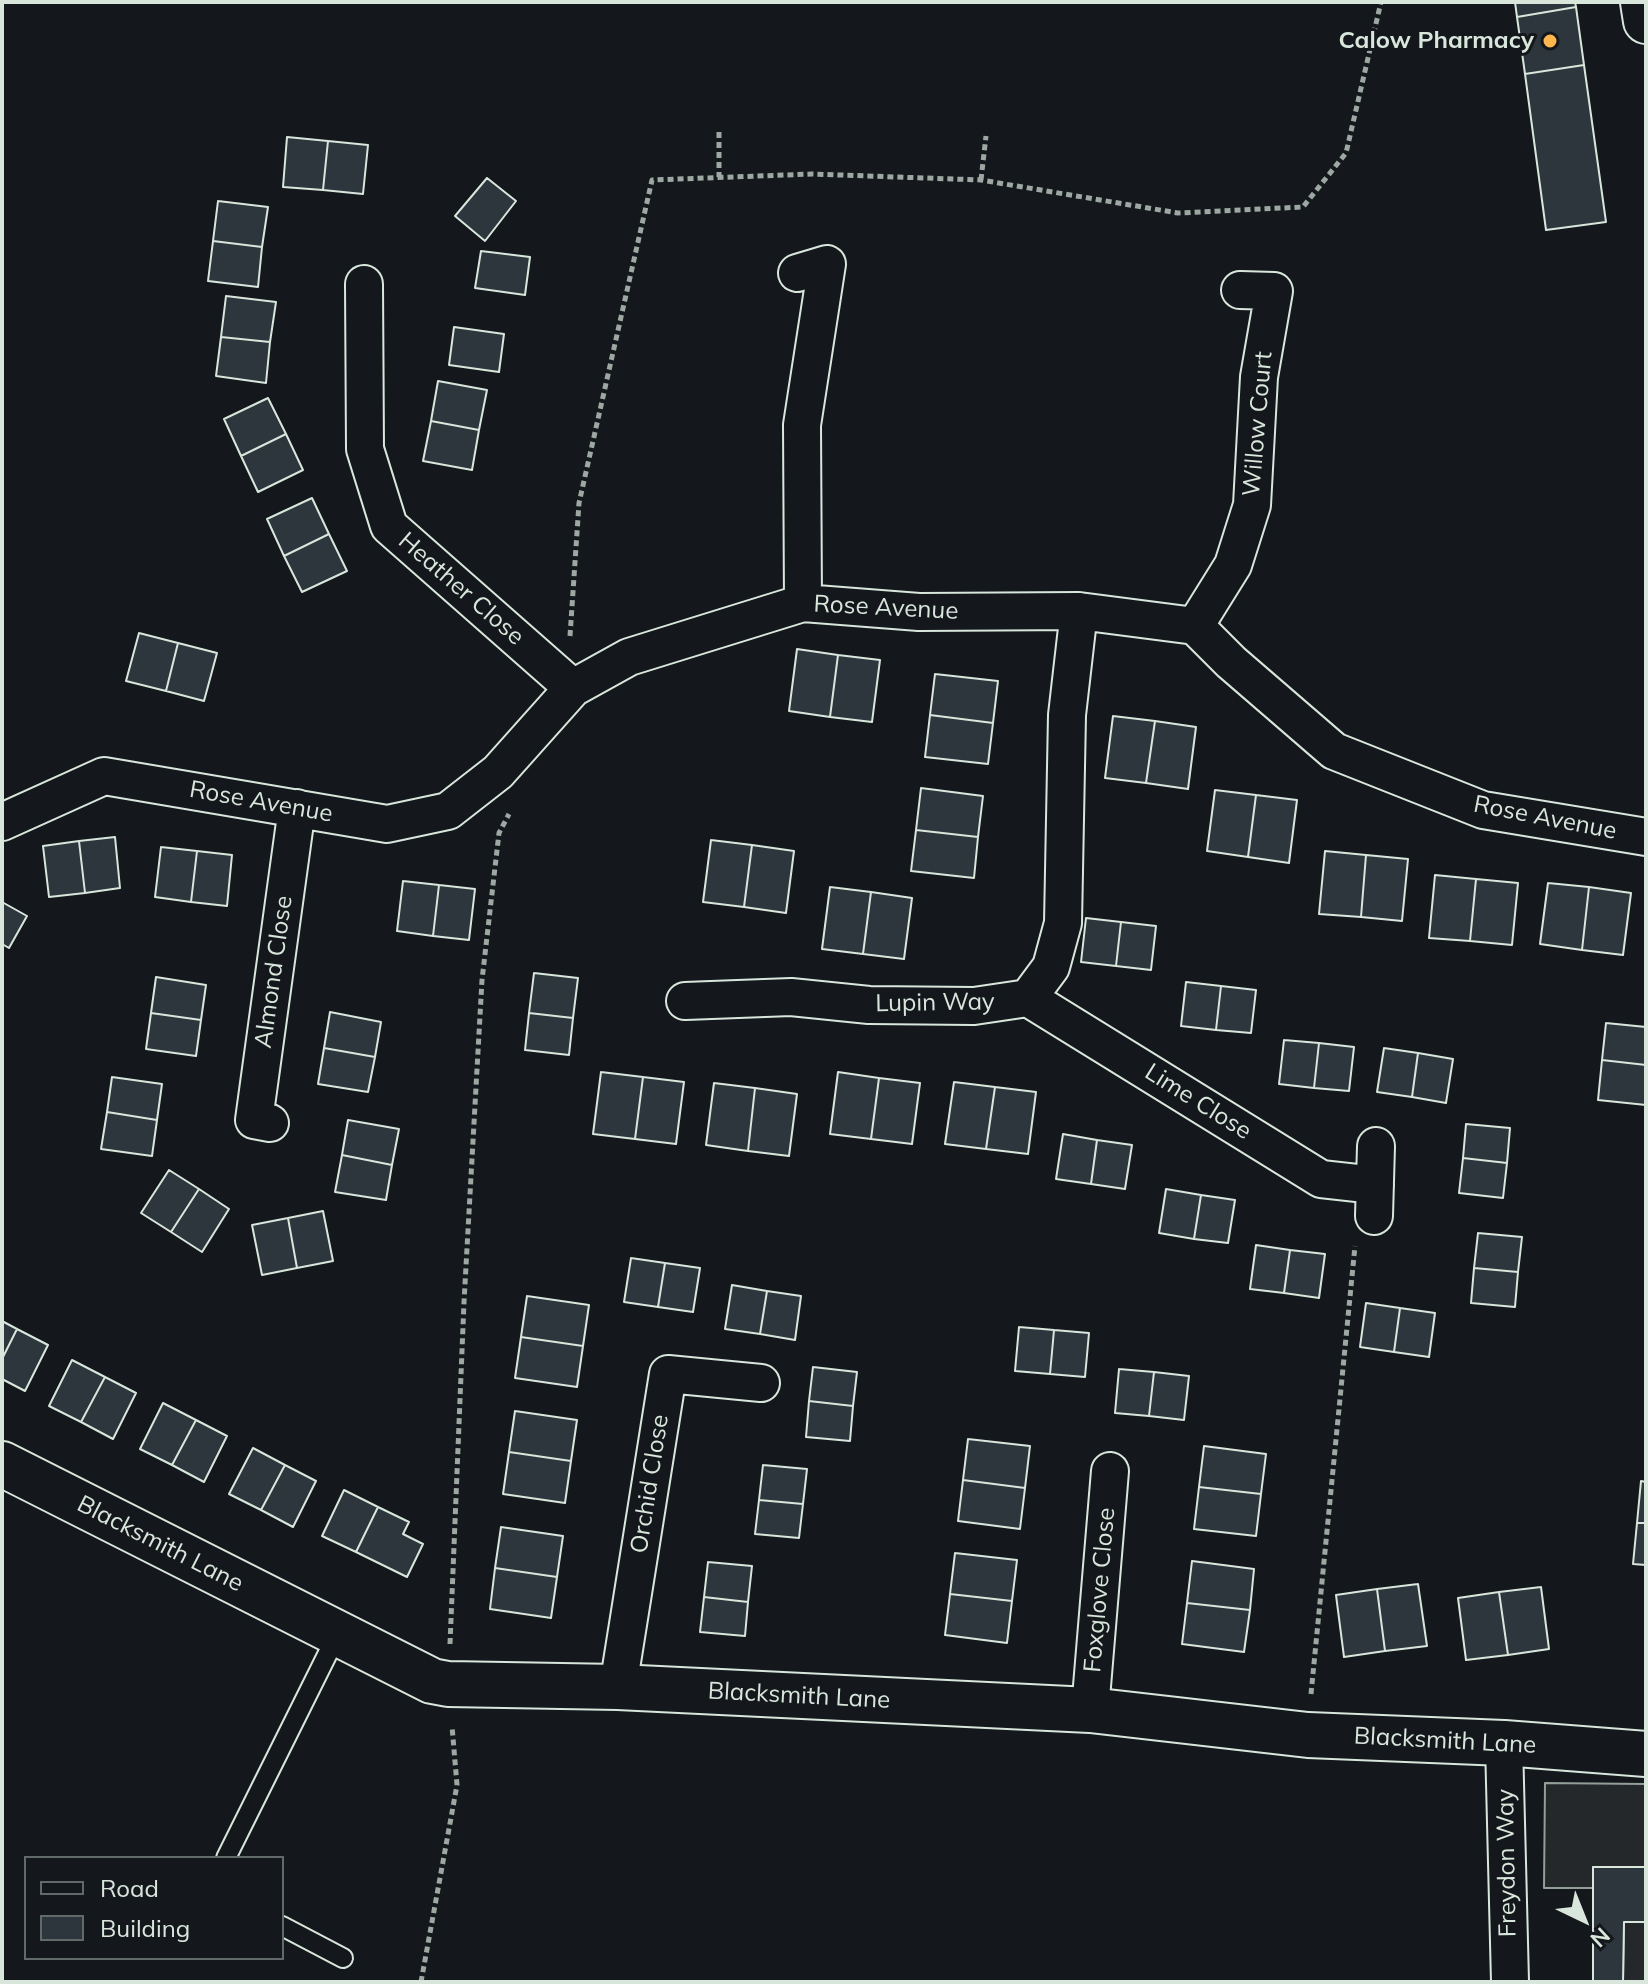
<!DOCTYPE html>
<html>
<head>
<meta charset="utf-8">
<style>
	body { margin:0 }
	#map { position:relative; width:1648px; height:1984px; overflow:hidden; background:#14181c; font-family:Mulish,sans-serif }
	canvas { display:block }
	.frame { position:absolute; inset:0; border:4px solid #d8e6dc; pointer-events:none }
	.legend { position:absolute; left:24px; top:1856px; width:260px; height:104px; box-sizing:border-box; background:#14181c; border:2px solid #626a69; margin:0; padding:10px 14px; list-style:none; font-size:24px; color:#d8e6dc }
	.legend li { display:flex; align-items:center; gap:16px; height:40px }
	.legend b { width:40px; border:2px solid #626a69 }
	.north { position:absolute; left:1544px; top:1880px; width:80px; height:80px; -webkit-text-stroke:6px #14181c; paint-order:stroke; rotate:137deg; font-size:22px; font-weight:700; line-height:32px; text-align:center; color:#d8e6dc }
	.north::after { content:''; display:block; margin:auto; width:28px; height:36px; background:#d8e6dc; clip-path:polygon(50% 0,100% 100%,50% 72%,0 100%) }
</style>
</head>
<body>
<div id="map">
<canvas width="1648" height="1984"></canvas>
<div class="frame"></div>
<ul class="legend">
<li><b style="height:10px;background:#14181c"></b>Road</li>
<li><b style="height:22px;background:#2c363c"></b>Building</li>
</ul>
<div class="north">N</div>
</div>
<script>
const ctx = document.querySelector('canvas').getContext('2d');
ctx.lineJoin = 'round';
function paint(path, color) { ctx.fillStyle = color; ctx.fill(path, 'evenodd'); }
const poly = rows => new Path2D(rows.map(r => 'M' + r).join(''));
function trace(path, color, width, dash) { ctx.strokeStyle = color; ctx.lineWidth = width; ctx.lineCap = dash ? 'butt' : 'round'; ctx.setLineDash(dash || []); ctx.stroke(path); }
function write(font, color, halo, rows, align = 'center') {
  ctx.font = font + ' Mulish,sans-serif'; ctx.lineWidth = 6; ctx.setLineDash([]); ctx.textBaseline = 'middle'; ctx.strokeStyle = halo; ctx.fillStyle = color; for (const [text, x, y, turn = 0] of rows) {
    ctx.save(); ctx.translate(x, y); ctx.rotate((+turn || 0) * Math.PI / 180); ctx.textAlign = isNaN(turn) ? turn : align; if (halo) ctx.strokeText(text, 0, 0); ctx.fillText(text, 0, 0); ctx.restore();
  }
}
const parking = poly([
	[1545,1783,1646,1784,1646,1867,1593,1867,1593,1888,1544,1888,1545,1783],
	[1624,1922,1646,1922,1646,1982,1623,1982,1624,1922]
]);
const building = poly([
	[1515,2,1575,2,1576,7,1517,17,1515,2],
	[1576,7,1584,65,1525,74,1517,17,1576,7],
	[1584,65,1606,222,1546,230,1525,74,1584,65],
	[287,137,328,141,323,190,283,187,287,137],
	[328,141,368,145,363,194,323,190,328,141],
	[487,178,516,201,485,241,455,216,487,178],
	[218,201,268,207,262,247,213,241,218,201],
	[213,241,262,247,258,287,208,281,213,241],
	[481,251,530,257,525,295,475,288,481,251],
	[226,296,276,302,270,342,221,337,226,296],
	[454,327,504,334,499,372,449,365,454,327],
	[221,337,270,342,266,383,216,376,221,337],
	[438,381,487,390,479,430,431,421,438,381],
	[268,398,286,434,241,456,224,419,268,398],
	[431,421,479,430,472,470,423,461,431,421],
	[286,434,303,470,258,492,241,456,286,434],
	[312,498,329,534,284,556,267,519,312,498],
	[329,534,347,571,302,592,284,556,329,534],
	[139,633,178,643,166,691,126,681,139,633],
	[178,643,217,653,204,701,166,691,178,643],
	[797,649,838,655,830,717,789,711,797,649],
	[838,655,880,660,872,722,830,717,838,655],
	[935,674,998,681,993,723,930,715,935,674],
	[930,715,993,723,988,764,925,757,930,715],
	[1113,716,1155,721,1146,783,1105,778,1113,716],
	[1155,721,1196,727,1188,789,1146,783,1155,721],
	[921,788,983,796,978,837,916,830,921,788],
	[1215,790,1256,795,1248,857,1207,851,1215,790],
	[1256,795,1297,800,1289,863,1248,857,1256,795],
	[916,830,978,837,974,878,911,871,916,830],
	[115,837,120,888,85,893,79,841,115,837],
	[711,840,752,845,744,907,703,902,711,840],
	[79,841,85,893,49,897,43,846,79,841],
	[752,845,794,851,786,913,744,907,752,845],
	[161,847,197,851,191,902,155,897,161,847],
	[197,851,232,855,227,906,191,902,197,851],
	[1325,851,1366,855,1361,917,1319,914,1325,851],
	[1366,855,1408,859,1402,921,1361,917,1366,855],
	[1435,875,1476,879,1470,941,1429,938,1435,875],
	[1476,879,1518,883,1512,945,1470,941,1476,879],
	[403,881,439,885,433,936,397,931,403,881],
	[1548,883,1589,887,1582,950,1540,944,1548,883],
	[439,885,475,889,469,940,433,936,439,885],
	[830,887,871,892,863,954,822,949,830,887],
	[1589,887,1631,893,1623,955,1582,950,1589,887],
	[871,892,912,898,904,959,863,954,871,892],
	[2,902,27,916,9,948,2,944,2,902],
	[1086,918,1121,922,1116,966,1081,962,1086,918],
	[1121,922,1156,926,1151,970,1116,966,1121,922],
	[534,973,578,978,573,1018,529,1013,534,973],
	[156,977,206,985,201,1020,151,1013,156,977],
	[1186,982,1221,986,1216,1030,1181,1026,1186,982],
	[1221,986,1256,990,1251,1033,1216,1030,1221,986],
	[330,1012,381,1022,375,1057,324,1048,330,1012],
	[151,1013,201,1020,196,1056,146,1049,151,1013],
	[529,1013,573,1018,569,1055,525,1050,529,1013],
	[1606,1023,1646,1027,1646,1065,1602,1060,1606,1023],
	[1284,1040,1319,1043,1314,1088,1279,1084,1284,1040],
	[1319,1043,1354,1047,1349,1091,1314,1088,1319,1043],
	[324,1048,375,1057,368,1092,318,1084,324,1048],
	[1384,1048,1418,1053,1412,1097,1377,1092,1384,1048],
	[1418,1053,1453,1059,1446,1103,1412,1097,1418,1053],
	[1602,1060,1646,1065,1646,1105,1598,1100,1602,1060],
	[601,1072,643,1077,635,1139,593,1134,601,1072],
	[838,1072,879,1078,871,1139,830,1134,838,1072],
	[112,1077,162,1084,157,1120,107,1112,112,1077],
	[643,1077,684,1082,676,1144,635,1139,643,1077],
	[879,1078,920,1083,912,1144,871,1139,879,1078],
	[954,1082,995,1087,986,1149,945,1144,954,1082],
	[714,1083,755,1088,748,1151,706,1145,714,1083],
	[995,1087,1036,1092,1028,1154,986,1149,995,1087],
	[755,1088,797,1094,789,1156,748,1151,755,1088],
	[107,1112,157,1120,152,1156,101,1149,107,1112],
	[348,1120,399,1129,392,1165,342,1155,348,1120],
	[1466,1124,1510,1128,1507,1163,1463,1158,1466,1124],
	[1063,1134,1097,1140,1091,1184,1056,1179,1063,1134],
	[1097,1140,1132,1145,1125,1189,1091,1184,1097,1140],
	[342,1155,392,1165,386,1200,335,1192,342,1155],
	[1463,1158,1507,1163,1503,1198,1459,1193,1463,1158],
	[169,1170,199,1189,171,1232,141,1213,169,1170],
	[199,1189,229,1209,202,1252,171,1232,199,1189],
	[1166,1189,1201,1195,1194,1239,1159,1233,1166,1189],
	[1201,1195,1235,1200,1228,1243,1194,1239,1201,1195],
	[323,1211,333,1261,297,1268,288,1218,323,1211],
	[288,1218,297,1268,262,1275,252,1225,288,1218],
	[1478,1233,1522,1237,1518,1272,1474,1268,1478,1233],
	[1256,1245,1290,1250,1284,1293,1250,1289,1256,1245],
	[1290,1250,1325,1254,1319,1298,1284,1293,1290,1250],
	[631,1258,665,1263,658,1307,624,1302,631,1258],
	[665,1263,700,1268,693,1312,658,1307,665,1263],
	[1474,1268,1518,1272,1515,1307,1471,1303,1474,1268],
	[732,1285,767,1291,760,1334,725,1329,732,1285],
	[767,1291,801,1296,795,1340,760,1334,767,1291],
	[527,1296,589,1305,583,1346,521,1337,527,1296],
	[1366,1303,1400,1308,1394,1352,1360,1347,1366,1303],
	[1400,1308,1435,1313,1429,1357,1394,1352,1400,1308],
	[2,1321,17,1329,2,1359,2,1321],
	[1019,1327,1054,1330,1050,1374,1015,1371,1019,1327],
	[17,1329,48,1345,25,1391,2,1379,2,1359,17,1329],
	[1054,1330,1089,1333,1085,1377,1050,1374,1054,1330],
	[521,1337,583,1346,577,1387,515,1378,521,1337],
	[72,1360,105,1377,81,1422,49,1406,72,1360],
	[813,1367,857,1372,853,1406,809,1401,813,1367],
	[1119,1369,1154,1372,1149,1416,1115,1413,1119,1369],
	[1154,1372,1189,1376,1184,1420,1149,1416,1154,1372],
	[105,1377,136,1393,113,1439,81,1422,105,1377],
	[809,1401,853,1406,850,1441,806,1437,809,1401],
	[163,1403,196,1420,172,1465,140,1449,163,1403],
	[515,1411,577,1420,571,1461,509,1452,515,1411],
	[196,1420,227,1436,204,1482,172,1465,196,1420],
	[968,1439,1030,1446,1025,1488,963,1480,968,1439],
	[1204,1446,1266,1454,1261,1494,1199,1487,1204,1446],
	[253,1448,285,1465,261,1510,229,1494,253,1448],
	[509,1452,571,1461,565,1503,503,1494,509,1452],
	[285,1465,316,1481,293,1527,261,1510,285,1465],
	[763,1465,807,1469,803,1504,759,1500,763,1465],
	[963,1480,1025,1488,1020,1529,958,1521,963,1480],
	[1641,1481,1646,1482,1646,1523,1637,1523,1641,1481],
	[1199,1487,1261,1494,1256,1536,1194,1529,1199,1487],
	[344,1490,378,1507,356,1552,322,1536,344,1490],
	[759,1500,803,1504,799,1538,755,1534,759,1500],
	[378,1507,409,1522,403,1534,423,1544,407,1577,356,1552,378,1507],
	[1637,1523,1646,1523,1646,1565,1633,1564,1637,1523],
	[501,1527,563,1536,557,1577,495,1568,501,1527],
	[955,1553,1017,1560,1012,1601,950,1594,955,1553],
	[1192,1561,1254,1569,1250,1610,1187,1603,1192,1561],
	[708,1562,752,1566,748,1602,704,1597,708,1562],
	[495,1568,557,1577,551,1618,490,1609,495,1568],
	[1418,1584,1427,1646,1385,1651,1377,1589,1418,1584],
	[1541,1587,1549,1649,1508,1655,1499,1592,1541,1587],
	[1377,1589,1385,1651,1344,1657,1336,1595,1377,1589],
	[1499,1592,1508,1655,1466,1660,1458,1598,1499,1592],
	[950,1594,1012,1601,1007,1643,945,1635,950,1594],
	[704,1597,748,1602,745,1636,700,1632,704,1597],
	[1187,1603,1250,1610,1244,1652,1182,1644,1187,1603],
	[1593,1867,1646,1867,1646,1922,1624,1922,1623,1982,1593,1982,1593,1867]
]);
const path = poly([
	[719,132,719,177],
	[981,180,986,136],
	[570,636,579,503,652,180,812,174,981,180,1178,213,1303,207,1346,153,1381,2],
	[450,1644,464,1302,482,980,499,833,509,814],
	[1311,1694,1355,1246],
	[421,1982,457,1785,452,1726]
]);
const lane = poly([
	[226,1858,338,1633],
	[282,1926,343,1958]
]);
const street = poly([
	[797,273,827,264,802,425,803,603],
	[364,284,365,449,389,526,573,688],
	[1195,626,1233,565,1252,505,1259,377,1274,291,1240,290],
	[2,822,104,776,387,824,448,811,498,772,573,688,629,657,803,603,919,612,1079,611,1195,626,1231,662,1334,751,1483,810,1646,837],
	[1028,998,1321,1179,1375,1185],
	[685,1001,791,997,869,1005,974,1006,1028,998,1051,967,1063,923,1067,715,1079,611],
	[270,1123,254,1120,297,808],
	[1374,1216,1376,1146],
	[618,1687,668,1374,761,1383],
	[1090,1710,1110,1471],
	[1504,1743,1510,1982]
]);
const secondary = poly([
	[1643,2,1646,21],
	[2,1464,432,1681,448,1684,618,1687,1090,1710,1308,1735,1504,1743,1646,1754]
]);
const markers = [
	[1550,41,8,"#ffb74d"]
];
const poiNames = [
	["Calow Pharmacy",1534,41]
];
const streetNames = [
	["Willow Court",1258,424,-85],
	["Heather Close",461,589,41],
	["Rose Avenue",886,608,3],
	["Rose Avenue",261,802,10],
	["Rose Avenue",1545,818,11],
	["Almond Close",274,972,-82],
	["Lupin Way",935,1003,-1],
	["Lime Close",1198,1102,32],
	["Orchid Close",650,1484,-81],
	["Blacksmith Lane",160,1544,27],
	["Foxglove Close",1100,1590,-85],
	["Blacksmith Lane",799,1696,3],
	["Blacksmith Lane",1445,1741,3],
	["Freydon Way",1507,1863,-91]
];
paint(parking, '#24282b');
trace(parking, '#939e99', 2);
paint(building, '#2c363c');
trace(building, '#d8e6dc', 2);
trace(lane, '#d8e6dc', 22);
trace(street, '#d8e6dc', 40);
trace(secondary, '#d8e6dc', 48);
trace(path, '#9da8a2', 5, [6, 4]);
trace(lane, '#14181c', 18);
trace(street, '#14181c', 36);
trace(secondary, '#14181c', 44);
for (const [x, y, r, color] of markers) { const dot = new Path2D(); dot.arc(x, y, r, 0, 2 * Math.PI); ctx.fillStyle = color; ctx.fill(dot); trace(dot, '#14181c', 3); }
write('bold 24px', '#d8e6dc', '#14181c', poiNames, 'right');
write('24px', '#d8e6dc', '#14181c', streetNames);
</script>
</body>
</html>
